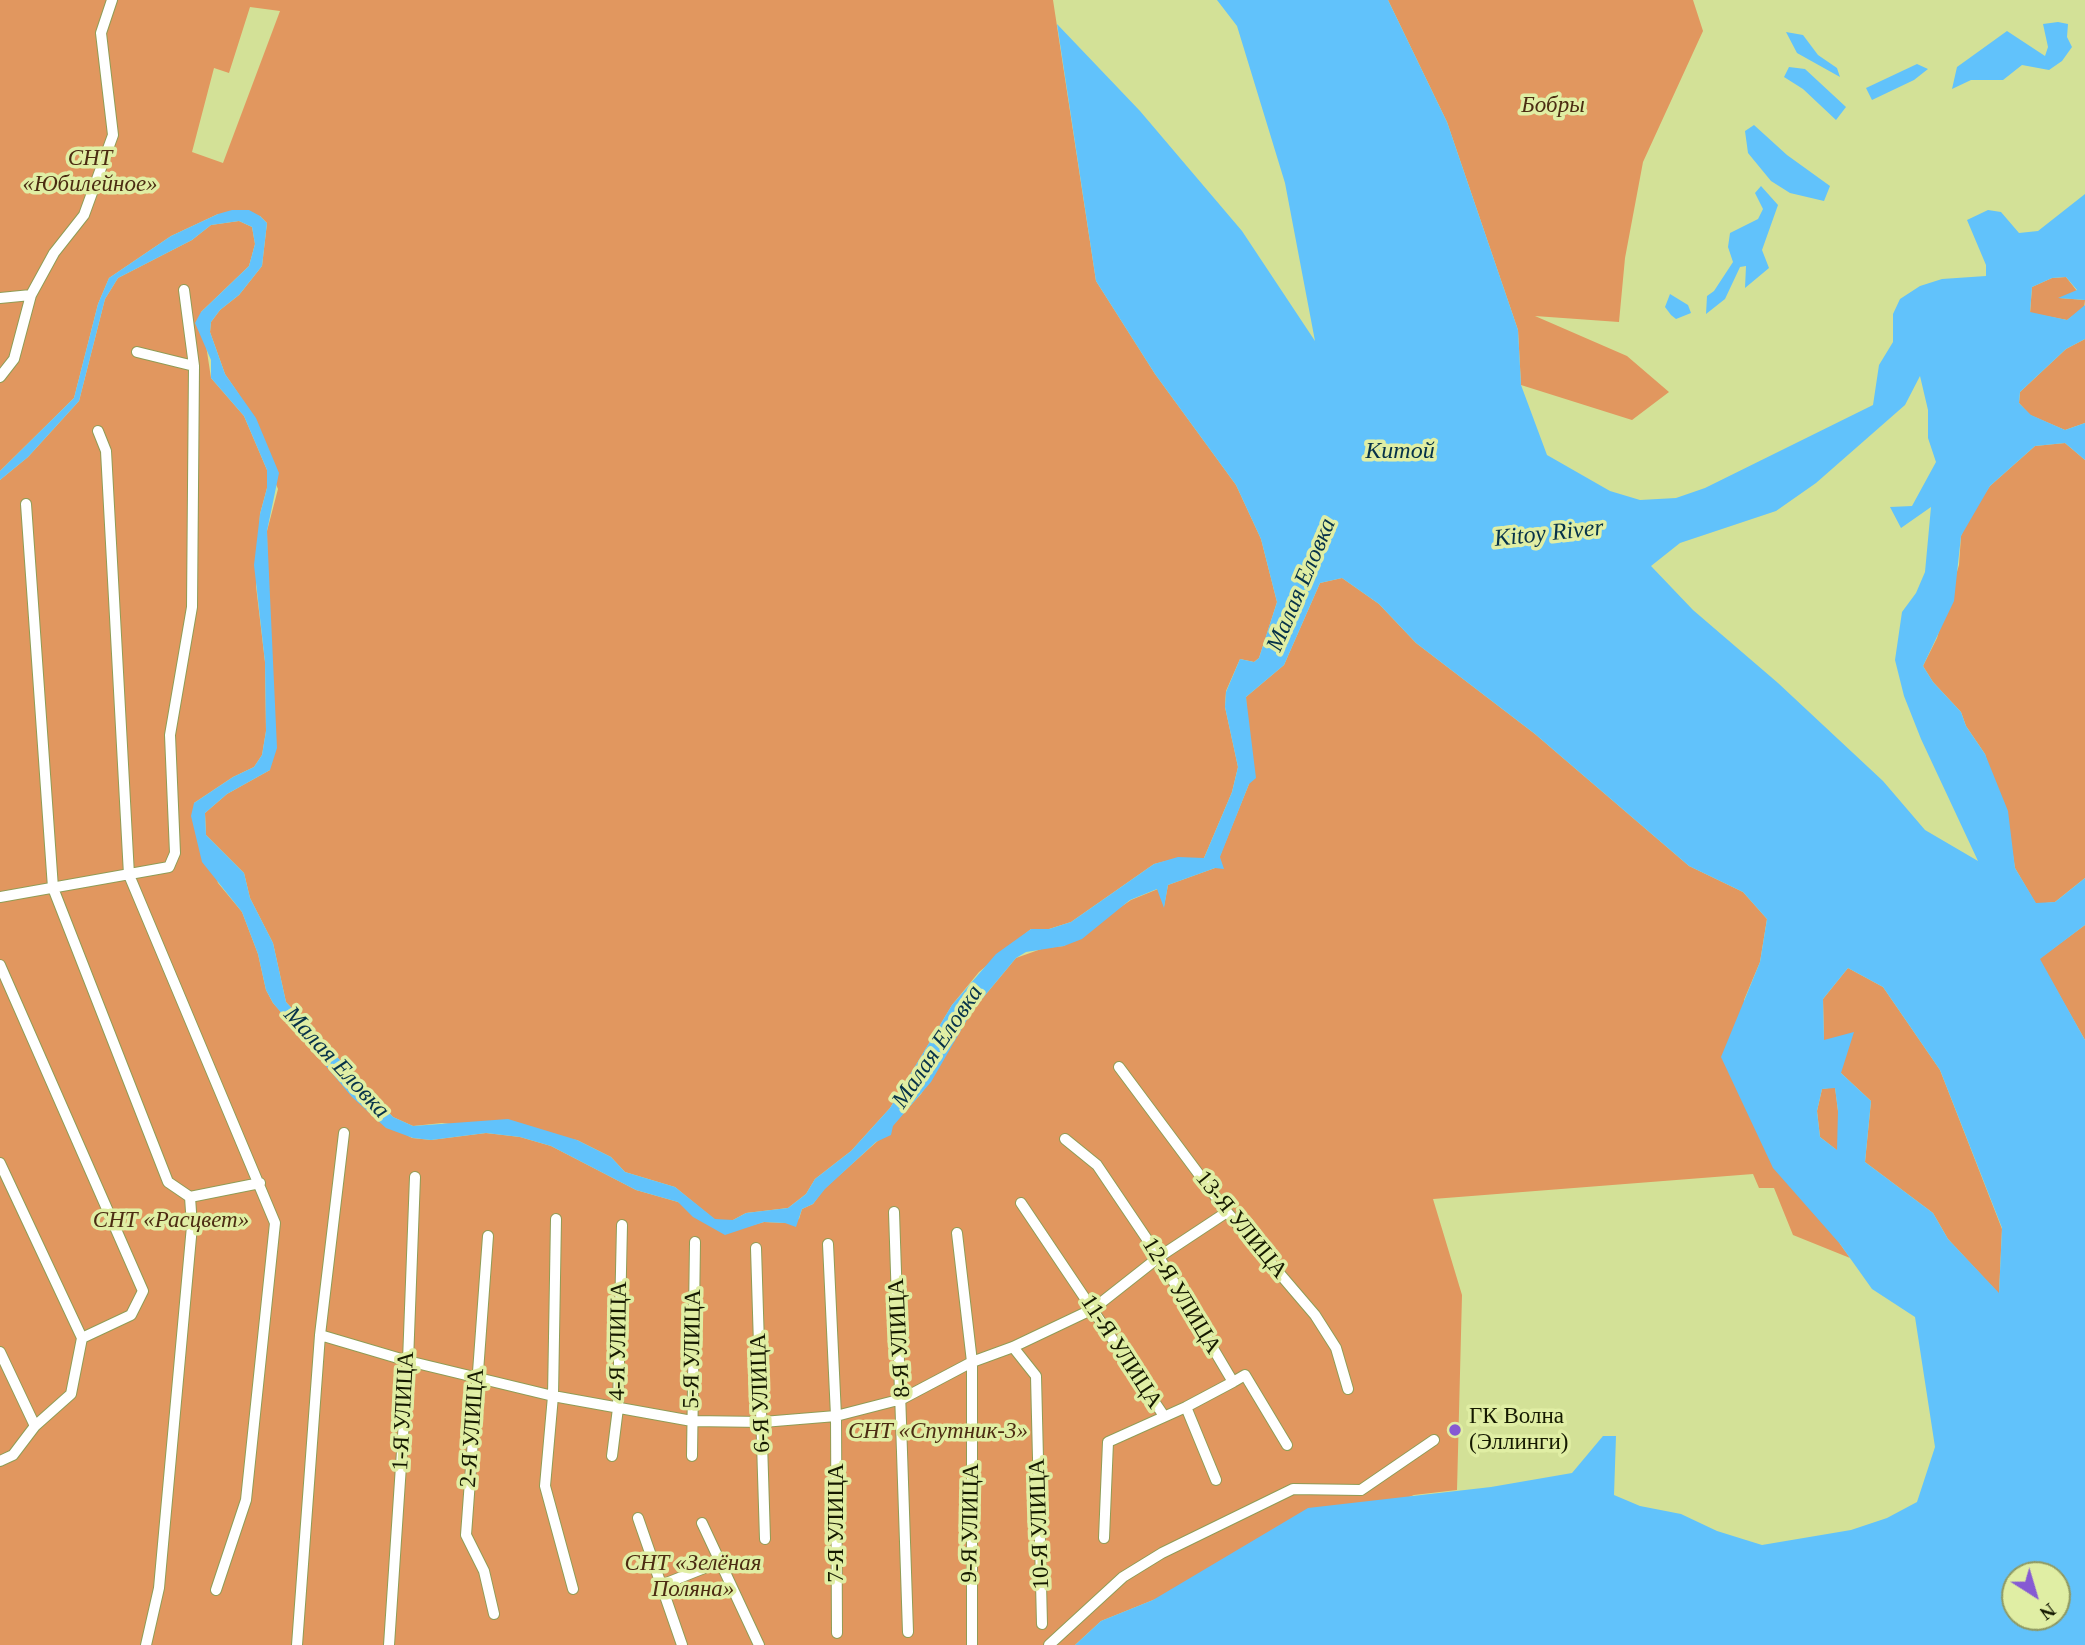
<!DOCTYPE html>
<html>
<head>
<meta charset="utf-8">
<style>
	body { margin:0 }
	#map { position:relative; width:2085px; height:1645px; overflow:hidden; background:#d3e197; font-family:Georgia,serif }
	canvas { display:block }
	.north { position:absolute; left:2001px; top:1561px; width:70px; height:70px; box-sizing:border-box; background:#e0eea4; border:2px solid #8f9962; border-radius:50%; rotate:143deg; font-size:19px; font-weight:700; line-height:28px; text-align:center; color:#151900 }
	.north::after { content:''; display:block; margin:auto; width:24px; height:32px; background:#865ad3; clip-path:polygon(50% 0,100% 100%,50% 72%,0 100%) }
</style>
</head>
<body>
<div id="map">
<canvas width="2085" height="1645"></canvas>
<div class="north">N</div>
</div>
<script>
const ctx = document.querySelector('canvas').getContext('2d');
ctx.lineJoin = 'round';
function paint(path, color) { ctx.fillStyle = color; ctx.fill(path, 'evenodd'); }
const poly = rows => new Path2D(rows.map(r => 'M' + r).join(''));
function trace(path, color, width, dash) { ctx.strokeStyle = color; ctx.lineWidth = width; ctx.lineCap = dash ? 'butt' : 'round'; ctx.setLineDash(dash || []); ctx.stroke(path); }
function write(font, color, halo, rows, align = 'center') {
  ctx.font = font + ' Georgia,serif'; ctx.lineWidth = 7; ctx.setLineDash([]); ctx.textBaseline = 'middle'; ctx.strokeStyle = halo; ctx.fillStyle = color; for (const [text, x, y, turn = 0] of rows) {
    ctx.save(); ctx.translate(x, y); ctx.rotate((+turn || 0) * Math.PI / 180); ctx.textAlign = isNaN(turn) ? turn : align; if (halo) ctx.strokeText(text, 0, 0); ctx.fillText(text, 0, 0); ctx.restore();
  }
}
const green = poly([
	[0,0,1053,0,1096,281,1155,374,1236,485,1261,539,1277,602,1259,658,1254,662,1240,659,1226,691,1225,707,1238,767,1232,792,1204,858,1178,858,1154,864,1071,922,1049,929,1031,929,979,972,952,1005,890,1108,851,1151,815,1179,806,1194,788,1208,746,1213,733,1220,715,1220,675,1187,625,1172,611,1157,577,1140,442,1123,413,1126,393,1117,286,1002,273,943,250,898,244,873,206,835,205,813,227,794,270,770,267,531,278,489,238,393,225,374,210,332,211,322,220,310,239,295,262,266,267,223,260,216,218,214,171,236,109,278,98,304,74,398,0,471],
	[250,7,280,11,223,163,192,152,214,68,229,73],
	[1388,0,1693,0,1703,31,1643,162,1625,258,1619,322,1535,316,1627,356,1669,392,1632,420,1521,385,1518,330,1447,122],
	[239,221,252,227,255,244,249,266,201,312,211,378,244,416,267,470,267,488,260,514,256,586,265,662,266,731,262,755,254,767,233,777,194,803,218,883,242,912,258,954,266,990,273,1003,374,1117,412,1138,431,1140,486,1133,520,1137,551,1146,636,1190,678,1202,729,1232,764,1222,785,1223,799,1219,802,1209,813,1204,824,1189,881,1138,921,1094,972,1011,1016,958,1044,948,1064,946,1131,900,1158,889,1164,906,1168,885,1215,868,1249,784,1246,697,1284,665,1320,583,1342,578,1379,604,1416,643,1535,734,1689,866,1743,892,1767,919,1760,962,1744,1000,1840,1244,1850,1258,1793,1235,1774,1188,1759,1188,1753,1174,1433,1199,1462,1295,1457,1490,1414,1495,1101,1621,1075,1645,0,1645,0,480,28,457,79,401,105,299,118,278,192,240,211,225],
	[2066,277,2077,291,2060,298,2085,300,2084,308,2067,320,2030,313,2032,287,2052,278],
	[2085,339,2085,423,2065,430,2030,415,2019,403,2020,392,2066,349],
	[2065,443,2085,460,2085,878,2055,902,2036,904,2015,868,2011,843,1985,754,1966,726,1961,712,1933,682,1923,666,1937,638,1959,565,1961,536,1971,513,1990,486,2035,446],
	[2085,925,2085,1040,2039,959],
	[1848,968,1883,987,1940,1070,2002,1229,1999,1294,1948,1239,1933,1213,1865,1162,1871,1101,1841,1073,1824,1041,1823,999],
	[1835,1087,1838,1111,1838,1151,1820,1137,1817,1111,1822,1089]
]);
const water = poly([
	[1217,0,1388,0,1447,122,1518,330,1521,385,1547,455,1610,491,1640,500,1676,498,1705,488,1873,405,1879,365,1893,342,1893,314,1900,299,1920,286,1942,279,1986,276,1986,265,1967,220,1988,210,2001,212,2019,233,2038,231,2085,194,2085,300,2058,298,2077,290,2066,277,2052,278,2032,287,2030,312,2067,320,2085,305,2085,339,2066,349,2020,392,2019,403,2031,415,2065,430,2085,423,2085,460,2065,443,2035,446,1990,486,1961,536,1954,601,1923,666,1933,682,1961,712,1966,726,1985,754,2008,811,2015,868,2036,903,2055,902,2085,878,2085,925,2040,959,2085,1040,2085,1645,1075,1645,1101,1621,1153,1600,1308,1508,1491,1487,1572,1473,1603,1436,1616,1436,1614,1495,1640,1506,1681,1514,1717,1531,1762,1545,1851,1530,1887,1518,1917,1502,1935,1447,1915,1317,1872,1289,1840,1244,1773,1168,1721,1057,1760,962,1767,919,1743,892,1689,866,1535,734,1416,643,1379,604,1342,578,1320,583,1284,665,1246,697,1256,778,1249,784,1220,857,1224,869,1215,868,1168,885,1164,908,1157,889,1130,900,1082,939,1064,946,1026,952,1016,958,972,1011,931,1082,893,1126,891,1135,876,1142,825,1189,813,1204,802,1209,796,1227,785,1223,764,1222,725,1235,693,1217,678,1202,636,1190,551,1146,520,1137,486,1133,431,1140,413,1138,386,1128,352,1097,273,1003,266,990,258,954,242,912,202,862,191,816,194,803,233,777,254,767,262,755,266,731,265,662,254,565,260,514,267,488,267,470,244,416,211,378,211,360,195,323,201,312,249,266,255,244,252,227,239,221,211,225,192,240,118,278,105,299,79,401,28,457,0,480,0,471,74,398,98,304,109,278,171,236,218,214,232,210,249,210,260,216,267,223,262,266,239,295,220,310,211,322,210,332,225,374,256,418,279,473,267,531,277,748,270,770,227,794,205,813,206,835,244,873,250,898,273,943,286,1002,393,1117,413,1126,508,1119,577,1140,611,1157,625,1172,675,1187,715,1219,733,1220,746,1213,788,1208,806,1194,815,1179,851,1151,890,1108,952,1005,996,954,1031,929,1049,929,1071,922,1154,864,1178,857,1204,858,1232,792,1238,767,1225,707,1226,692,1240,659,1254,662,1259,658,1277,602,1261,539,1236,485,1155,374,1096,281,1057,24,1140,111,1242,231,1315,341,1285,183,1237,26],
	[1920,376,1928,410,1928,438,1936,462,1912,506,1890,507,1901,528,1931,507,1925,572,1916,593,1902,612,1895,660,1904,696,1921,739,1978,861,1925,830,1883,781,1778,683,1693,610,1651,566,1680,543,1776,511,1816,483,1905,405],
	[1848,968,1883,987,1940,1070,2002,1228,1999,1293,1948,1239,1933,1213,1865,1162,1871,1101,1841,1073,1854,1032,1824,1040,1823,999],
	[1835,1088,1838,1111,1837,1150,1820,1137,1817,1111,1822,1089],
	[2015,1575,2057,1575,2057,1617,2015,1617],
	[2058,22,2068,24,2067,37,2072,47,2062,61,2049,70,2022,65,2003,80,1971,80,1952,89,1957,67,2007,31,2045,56,2048,47,2043,24],
	[1786,32,1803,35,1818,55,1837,68,1840,77,1797,53],
	[1917,64,1928,69,1914,80,1872,100,1866,88],
	[1789,67,1805,69,1846,107,1836,120,1803,89,1784,77],
	[1754,125,1787,155,1830,186,1824,201,1790,193,1771,181,1748,153,1745,131],
	[1761,186,1778,205,1762,250,1769,268,1745,288,1746,266,1740,267,1725,299,1706,314,1707,296,1714,291,1733,262,1728,247,1730,233,1758,219,1763,209,1755,193],
	[1670,294,1688,305,1691,313,1676,319,1671,315,1665,307]
]);
const minor = poly([
	[0,298,31,295],
	[137,352,194,366],
	[0,377,14,359,31,295,54,253,84,215,113,135,101,33,112,0],
	[98,431,106,451,129,875,275,1223,246,1500,216,1590],
	[26,504,53,888,168,1182,190,1197,260,1183],
	[0,897,169,867,175,853,170,735,192,607,194,366,184,290],
	[0,965,143,1291,131,1315,82,1338,71,1394,35,1426,13,1455,0,1461],
	[1119,1067,1227,1212,1315,1315,1336,1348,1348,1389],
	[1065,1139,1097,1165,1159,1257,1233,1382,1245,1375,1287,1445],
	[0,1163,82,1338],
	[1021,1203,1164,1416],
	[894,1212,908,1632],
	[556,1219,553,1396,545,1486,573,1589],
	[957,1233,972,1362,972,1645],
	[488,1236,466,1535,484,1571,494,1614],
	[828,1244,836,1416,837,1633],
	[756,1248,765,1539],
	[320,1335,408,1361,553,1396,692,1421,763,1422,836,1416,902,1399,972,1362,1013,1347,1093,1309,1159,1257,1227,1212],
	[1013,1347,1036,1376,1042,1624],
	[0,1352,35,1426],
	[1186,1407,1216,1480],
	[612,1456,618,1408,622,1225],
	[692,1456,695,1242],
	[638,1518,682,1645],
	[702,1523,759,1645],
	[1104,1538,1108,1442,1186,1407,1233,1382],
	[664,1584,722,1561],
	[146,1645,159,1588,192,1226,190,1197],
	[297,1645,320,1335,344,1133],
	[389,1645,408,1361,415,1177],
	[1049,1645,1123,1577,1162,1553,1293,1489,1361,1490,1434,1440]
]);
const markers = [
	[1455,1430,7,"#865ad3"]
];
const parkNames = [
	["Бобры",1553,106],
	["СНТ",90,159],
	["«Юбилейное»",90,185],
	["СНТ «Расцвет»",171,1221],
	["СНТ «Спутник-3»",938,1432],
	["СНТ «Зелёная",693,1564],
	["Поляна»",693,1590]
];
const streetNames = [
	["13-Я УЛИЦА",1241,1225,51],
	["12-Я УЛИЦА",1181,1296,59],
	["8-Я УЛИЦА",900,1338,-93],
	["4-Я УЛИЦА",619,1341,-89],
	["5-Я УЛИЦА",693,1349,-89],
	["11-Я УЛИЦА",1121,1352,57],
	["6-Я УЛИЦА",761,1393,-92],
	["1-Я УЛИЦА",404,1411,-87],
	["2-Я УЛИЦА",473,1428,-86],
	["7-Я УЛИЦА",837,1523,-90],
	["9-Я УЛИЦА",971,1523,-89],
	["10-Я УЛИЦА",1040,1524,-92]
];
const poiNames = [
	["ГК Волна",1469,1417],
	["(Эллинги)",1469,1443]
];
const waterNames = [
	["Китой",1400,452],
	["Kitoy River",1549,534,-6],
	["Малая Еловка",1302,585,-67],
	["Малая Еловка",938,1047,-56],
	["Малая Еловка",336,1063,47]
];
paint(green, '#e1975f');
paint(water, '#61c2fb');
trace(minor, '#909c55', 12);
trace(minor, '#fff', 10);
for (const [x, y, r, color] of markers) { const dot = new Path2D(); dot.arc(x, y, r, 0, 2 * Math.PI); ctx.fillStyle = color; ctx.fill(dot); trace(dot, '#e0eea4', 2.5); }
write('italic 23px', '#4c2c12', '#e0eea4', parkNames);
write('23px', '#151900', '#e0eea4', streetNames);
write('23px', '#151900', '#e0eea4', poiNames, 'left');
write('italic 24px', '#063249', '#e0eea4', waterNames);
</script>
</body>
</html>
